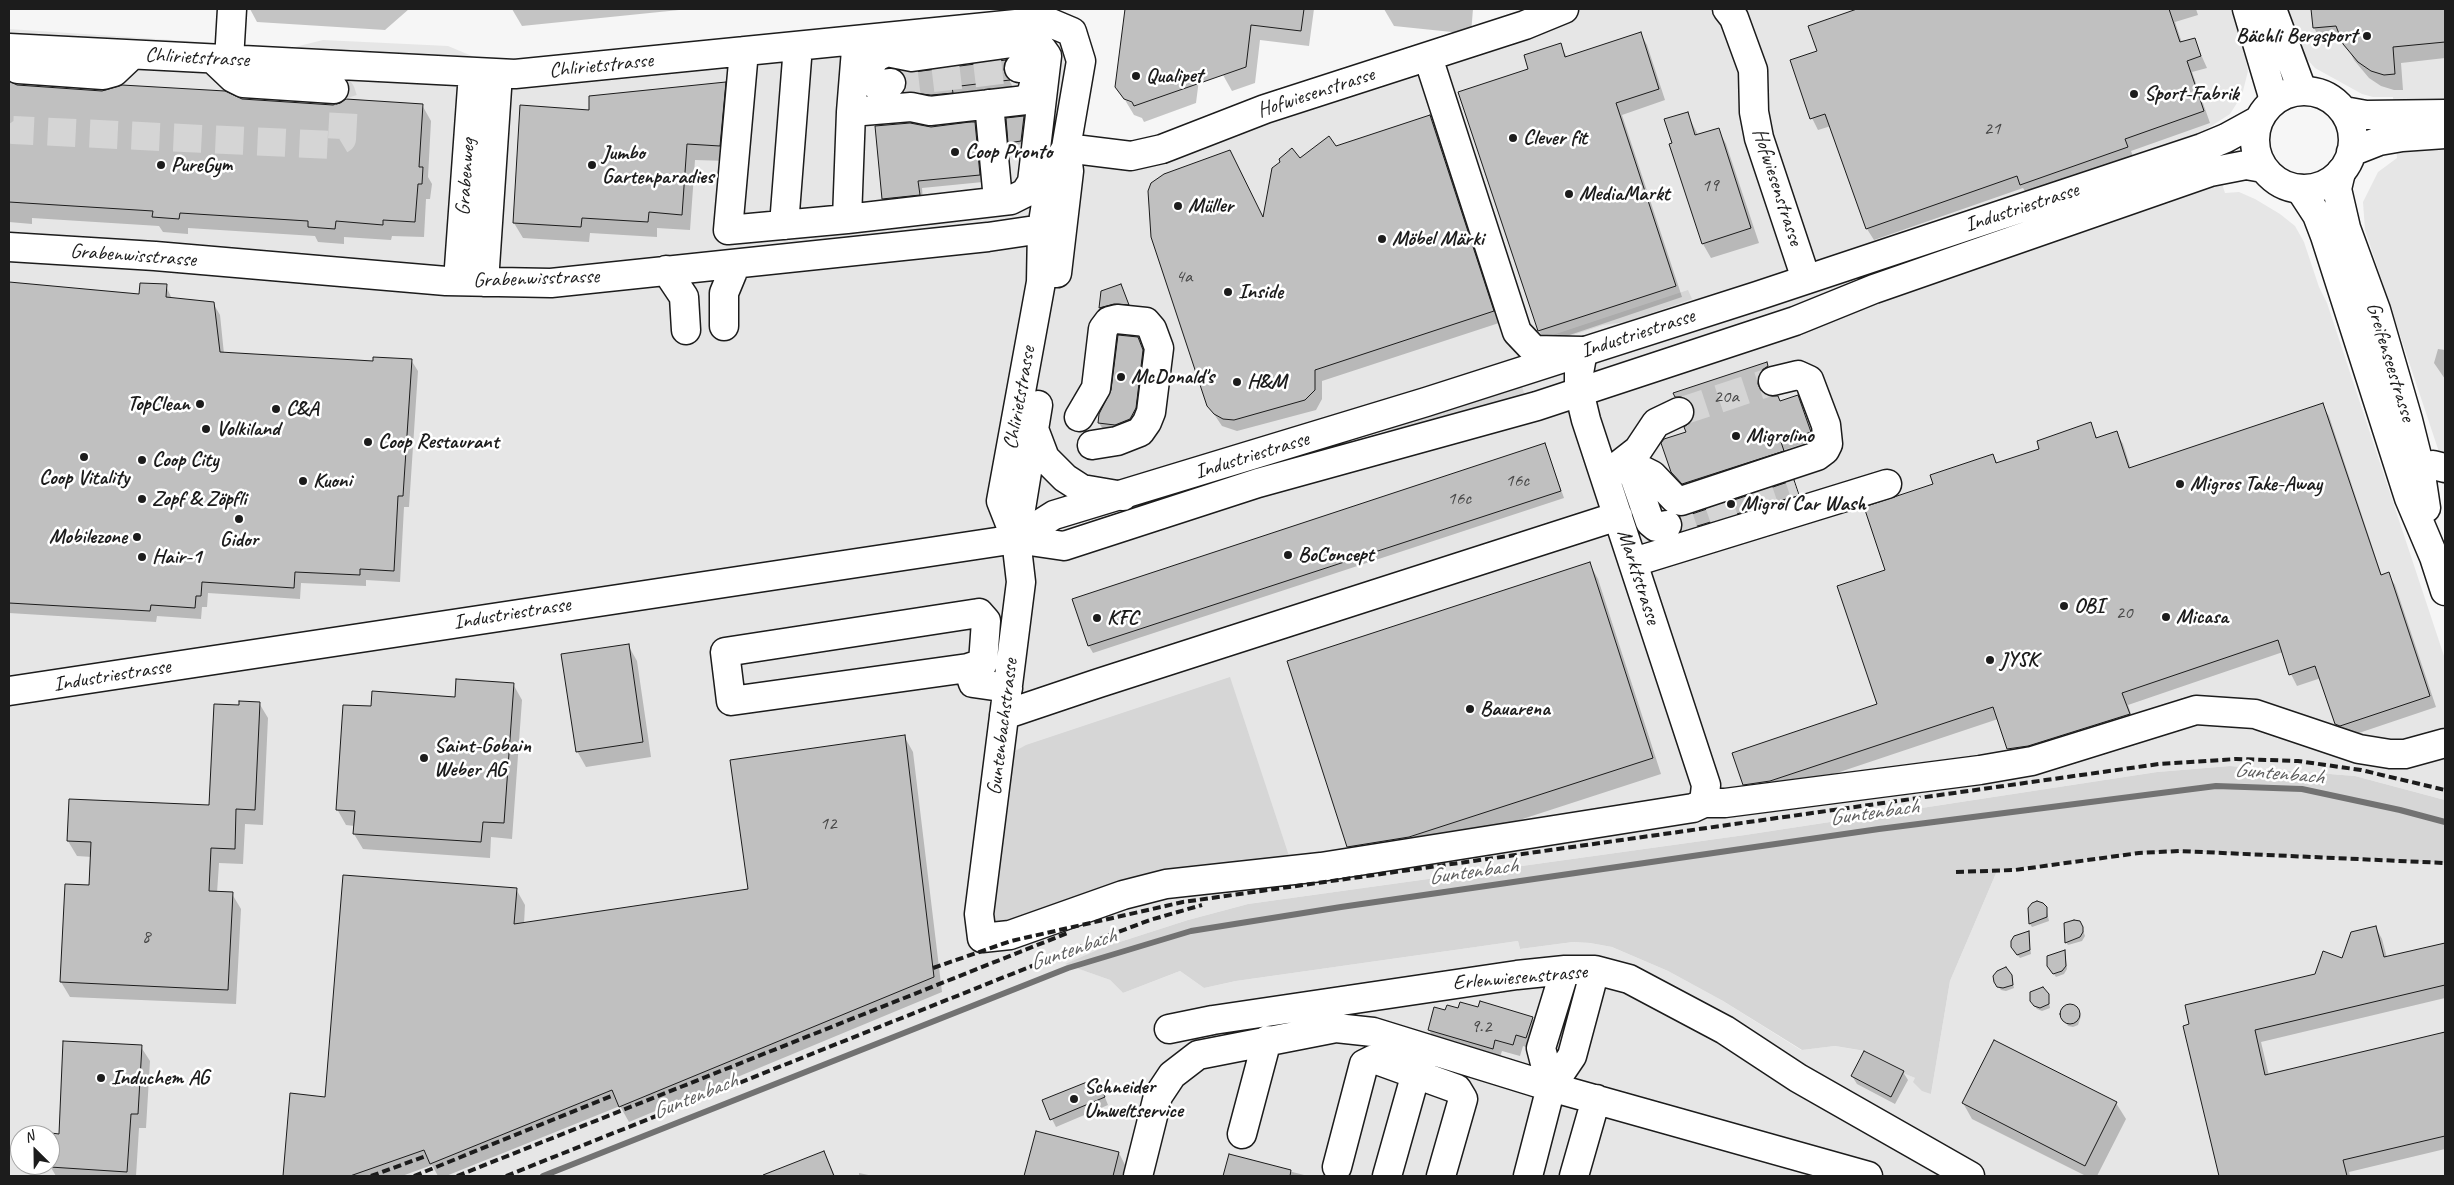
<!DOCTYPE html>
<html>
<head>
<meta charset="utf-8">
<style>
	body { margin:0 }
	#map { position:relative; width:2454px; height:1185px; overflow:hidden; background:#f6f6f6; font-family:Caveat,sans-serif }
	canvas { display:block }
	.frame { position:absolute; inset:0; border:10px solid #1c1c1c; pointer-events:none }
	.north { position:absolute; left:10px; top:1125px; width:50px; height:50px; box-sizing:border-box; background:#fff; border:1px solid #a4a4a4; border-radius:50%; rotate:337deg; font-size:14px; font-weight:700; line-height:20px; text-align:center; color:#1c1c1c }
	.north::after { content:''; display:block; margin:auto; width:18px; height:22px; background:#1c1c1c; clip-path:polygon(50% 0,100% 100%,50% 72%,0 100%) }
</style>
</head>
<body>
<div id="map">
<canvas width="2454" height="1185"></canvas>
<div class="frame"></div>
<div class="north">N</div>
</div>
<script>
const ctx = document.querySelector('canvas').getContext('2d');
ctx.lineJoin = 'round';
function paint(path, color) { ctx.fillStyle = color; ctx.fill(path, 'evenodd'); }
const poly = rows => new Path2D(rows.map(r => 'M' + r).join(''));
function trace(path, color, width, dash) { ctx.strokeStyle = color; ctx.lineWidth = width; ctx.lineCap = dash ? 'butt' : 'round'; ctx.setLineDash(dash || []); ctx.stroke(path); }
function write(font, color, halo, rows, align = 'center') {
  ctx.font = font + ' Caveat,sans-serif'; ctx.lineWidth = 5; ctx.setLineDash([]); ctx.textBaseline = 'middle'; ctx.strokeStyle = halo; ctx.fillStyle = color; for (const [text, x, y, turn = 0] of rows) {
    ctx.save(); ctx.translate(x, y); ctx.rotate((+turn || 0) * Math.PI / 180); ctx.textAlign = isNaN(turn) ? turn : align; if (halo) ctx.strokeText(text, 0, 0); ctx.fillText(text, 0, 0); ctx.restore();
  }
}
const built = poly([
	[1564,9,2231,9,2244,48,2248,71,2242,95,2230,114,2205,130,2225,193,2239,192,2255,199,2280,214,2295,226,2304,242,2319,287,2327,303,2445,659,2445,800,2355,776,2294,771,2230,766,2157,772,1745,835,1248,904,1188,920,1104,947,1066,964,1110,980,1123,993,1180,971,1204,988,1236,981,1518,941,1520,949,1573,942,1590,943,1612,947,1668,971,1723,1001,1801,1050,1835,1046,1865,1051,1904,1071,1904,1073,1915,1078,1931,1094,1950,981,1997,871,2139,853,2179,851,2445,863,2445,1176,9,1176,9,29,291,48,323,40,448,46,515,74,1072,32,1066,148,1122,155],
	[20,1135,50,1135,50,1165,20,1165],
	[2283,9,2445,9,2445,489,2440,455,2365,230,2363,202,2378,172,2397,158,2393,97,2373,97,2362,94,2315,68,2305,57,2298,39,2294,40]
]);
const green = poly([
	[1688,290,1692,299,1626,322,1603,325,1555,341,1553,335],
	[1521,384,1525,396,1388,431,1387,429],
	[1230,677,1289,856,1286,859,1000,924,995,921,992,918,1012,756,1015,751,1026,745],
	[2230,766,2355,776,2445,800,2445,863,2179,851,2139,853,1997,871,1950,981,1931,1094,1922,1091,1913,1082,1915,1078,1903,1073,1904,1071,1865,1051,1835,1046,1802,1050,1723,1001,1668,971,1612,947,1590,943,1573,942,1520,949,1518,941,1236,981,1204,988,1180,971,1123,993,1110,980,1065,964,1104,947,1188,920,1248,904,1745,835,2157,772]
]);
const shadow = poly([
	[250,9,409,9,385,30,257,22],
	[512,9,689,9,522,26],
	[1126,9,1208,9,1196,103,1144,122,1142,118,1134,115,1125,100,1137,105,1138,103,1124,98,1124,100,1116,86],
	[1232,9,1314,9,1309,46,1260,40,1255,83,1232,91,1223,75],
	[1384,9,1473,9,1471,34,1394,26],
	[1860,9,2196,9,2198,15,2175,22,2182,43,2194,39,2207,68,2192,72,2210,123,2131,151,2134,159,2028,196,2023,188,1874,240,1867,229,1831,126,1818,130,1812,118,1819,52,1810,27],
	[2312,9,2445,9,2445,58,2401,63,2403,90,2394,90,2381,86,2369,78,2354,60,2344,41,2323,43,2314,28],
	[1640,33,1647,45,1665,100,1622,115,1682,297,1546,343,1539,331,1460,93,1530,70,1560,45,1567,57],
	[1006,61,1012,72,1010,82,1016,92,911,103,905,92,914,74],
	[9,83,17,86,333,106,422,105,431,121,428,177,432,184,430,199,426,199,424,237,392,236,391,240,344,237,344,244,318,242,315,236,188,228,188,234,163,232,159,226,32,218,32,224,9,222],
	[725,84,734,99,728,161,695,160,690,230,657,228,657,237,590,233,589,242,523,238,514,223],
	[1687,113,1698,135,1718,129,1726,144,1759,243,1711,258,1703,244,1670,144,1674,143],
	[1429,116,1436,128,1499,323,1322,381,1322,399,1316,410,1237,431,1222,426,1208,405,1263,219,1300,160],
	[1023,118,1025,121,1022,144,1011,146,1010,142],
	[974,123,978,130,983,182,922,188,923,202,887,206,883,199,931,128],
	[9,283,140,296,166,286,172,299,213,303,220,315,224,354,374,363,411,360,418,371,409,507,404,507,400,582,366,580,366,586,301,583,300,599,208,593,207,607,202,607,201,619,157,616,156,622,9,613],
	[1121,285,1132,312,1104,315,1100,307],
	[1137,338,1149,363,1139,427,1106,434,1099,423],
	[2438,349,2445,350,2445,387,2445,379,2434,363],
	[1766,363,1771,372,1762,386,1762,393,1780,402,1797,396,1815,440,1784,450,1787,459,1688,492,1672,472,1696,414,1694,408,1686,405,1681,405,1676,397],
	[2322,405,2329,416,2382,576,2388,574,2395,585,2436,707,2347,737,2343,736,2336,724,2321,678,2297,686,2291,674,2283,652,2128,705,2135,726,2015,761,2008,749,1998,719,1777,793,1751,796,1744,784,1878,705,1887,571,1935,485,1993,455,1998,464,2041,449,2090,424,2098,439,2116,432,2123,444,2131,469],
	[1545,444,1564,498,1093,653,1089,646,1074,599],
	[1795,485,1799,498,1684,534,1683,531,1686,517],
	[1589,563,1598,579,1661,774,1418,853,1357,862,1348,847],
	[628,645,637,661,651,757,586,767,577,751],
	[513,684,522,700,512,839,491,837,490,858,363,849,354,834,355,826,346,825,337,809,456,698],
	[259,703,268,718,263,825,245,824,243,864,219,863,217,893,232,894,241,909,236,1004,70,997,61,982,90,887,92,857,77,856,68,841,210,806,240,706],
	[904,736,913,752,942,992,629,1122,620,1106,446,1176,438,1176,432,1165,402,1176,285,1176,291,1094,326,1099,516,889,525,905,524,924,750,890],
	[2046,908,2049,921,2032,927,2030,924],
	[2082,927,2085,936,2082,941,2068,945,2066,942],
	[2376,928,2382,939,2387,958,2445,944,2445,998,2261,1042,2269,1076,2445,1033,2445,1149,2349,1172,2350,1176,2220,1176,2184,1027,2316,975,2343,960],
	[2028,932,2031,954,2020,958,2014,951],
	[2065,951,2067,969,2064,974,2056,977,2051,970],
	[2011,976,2014,988,2006,991,2001,990,1997,985],
	[2048,995,2050,1008,2042,1011,2037,1009,2034,1005],
	[2070,1006,2075,1007,2081,1016,2078,1025,2073,1027,2068,1026,2063,1018,2062,1009],
	[1446,1012,1532,1018,1539,1030,1533,1049,1523,1046,1520,1056,1502,1051,1499,1060,1436,1042,1429,1030],
	[1994,1042,2116,1103,2126,1119,2097,1176,2086,1176,1972,1119,1963,1103],
	[141,1047,150,1061,146,1128,139,1128,136,1176,56,1176,50,1166,52,1135,60,1135],
	[1903,1072,1908,1080,1895,1104,1857,1084,1852,1076],
	[1101,1087,1108,1105,1056,1127,1052,1119],
	[1037,1132,1119,1153,1125,1165,1122,1176,1026,1176],
	[824,1152,835,1176,764,1176],
	[1230,1156,1308,1176,1224,1176],
	[859,1173,873,1176,859,1176]
]);
const stream = poly([
	[543,1176,1068,968,1191,931,1341,907,1879,829,2216,786,2302,789,2400,810,2445,822]
]);
const building = poly([
	[1125,9,1304,9,1301,31,1251,25,1246,67,1134,106,1132,102,1124,99,1115,87,1125,9],
	[1857,9,2169,9,2180,42,2195,38,2201,56,2187,61,2204,111,2125,139,2128,147,2020,185,2017,176,1866,229,1825,114,1810,119,1790,60,1817,51,1808,26,1857,9],
	[2311,9,2445,9,2445,42,2393,47,2395,74,2384,75,2371,71,2358,62,2343,44,2336,26,2313,28,2311,9],
	[1641,32,1659,89,1616,103,1676,286,1538,331,1458,92,1528,69,1524,55,1561,43,1565,57,1641,32],
	[1006,60,1004,70,1010,80,952,87,953,93,931,95,903,92,906,80,900,70,914,72,1006,60],
	[9,81,17,85,102,91,122,85,225,91,242,99,333,105,340,103,346,99,423,104,419,167,423,167,422,184,418,184,415,222,383,220,383,225,336,221,335,229,308,227,308,221,180,213,179,219,152,217,153,211,9,202,9,81],
	[726,82,720,146,687,144,682,215,649,212,648,222,582,218,581,227,513,223,520,105,589,110,589,96,726,82],
	[1688,112,1695,135,1719,128,1751,228,1702,244,1669,144,1672,143,1664,119,1688,112],
	[1430,115,1494,311,1315,370,1315,390,1305,400,1234,420,1223,419,1214,414,1207,406,1151,237,1148,191,1151,183,1164,174,1230,150,1263,217,1272,168,1280,162,1279,159,1292,148,1300,158,1329,136,1336,146,1430,115],
	[1024,116,1021,141,1008,143,1006,118,1024,116],
	[970,122,975,122,980,175,918,181,920,195,882,199,875,126,910,123,931,127,970,122],
	[9,282,139,294,140,283,167,284,166,297,214,302,220,352,373,361,373,357,412,359,403,496,398,496,394,571,360,569,360,575,295,572,294,588,202,582,201,596,196,596,195,608,151,605,150,611,9,603,9,282],
	[1121,284,1129,305,1114,304,1099,308,1101,291,1121,284],
	[1118,335,1138,337,1143,350,1136,408,1130,419,1115,425,1098,423,1099,414,1111,390,1118,335],
	[1767,362,1768,366,1762,370,1758,377,1758,384,1761,391,1769,396,1778,396,1780,401,1798,395,1811,432,1781,442,1784,451,1682,484,1671,472,1661,443,1664,439,1686,432,1684,427,1692,421,1695,413,1693,406,1688,399,1681,397,1675,397,1673,393,1767,362],
	[2323,403,2381,575,2389,572,2430,696,2340,726,2335,724,2315,666,2289,675,2278,640,2122,693,2130,714,2028,746,2007,749,1993,707,1770,781,1743,785,1732,753,1877,704,1837,586,1885,570,1864,507,1933,484,1930,475,1993,454,1996,463,2039,449,2037,441,2091,422,2096,438,2117,431,2129,468,2323,403],
	[1545,443,1561,491,1088,646,1072,599,1545,443],
	[1794,480,1799,495,1681,531,1682,523,1679,516,1686,516,1794,480],
	[1590,562,1653,758,1409,837,1347,847,1287,661,1590,562],
	[629,644,643,742,576,752,561,654,629,644],
	[456,679,514,683,504,823,483,822,481,842,353,834,355,811,336,810,343,705,371,706,372,691,455,697,456,679],
	[239,701,260,702,255,810,236,809,235,849,211,848,209,891,233,892,228,990,60,982,65,884,89,885,91,842,67,841,69,799,209,805,214,704,239,705,239,701],
	[905,735,934,977,619,1107,612,1090,430,1164,424,1150,350,1176,283,1176,290,1093,325,1097,343,875,517,888,514,924,748,889,730,760,905,735],
	[2037,901,2043,903,2047,907,2047,917,2029,924,2028,908,2032,903,2037,901],
	[2074,920,2080,921,2083,927,2083,932,2080,937,2065,943,2064,923,2074,920],
	[2376,926,2384,957,2445,943,2445,985,2255,1030,2265,1075,2445,1032,2445,1136,2343,1160,2347,1176,2219,1176,2183,1026,2189,1024,2185,1005,2315,974,2323,951,2342,958,2351,932,2376,926],
	[2029,931,2030,950,2017,955,2011,947,2011,941,2014,936,2029,931],
	[2065,950,2066,966,2062,971,2053,974,2047,966,2047,956,2065,950],
	[2006,967,2012,975,2013,985,2003,988,1997,987,1994,982,1993,976,1997,971,2006,967],
	[2043,987,2049,994,2049,1004,2040,1008,2034,1006,2030,1001,2030,992,2043,987],
	[1480,1001,1533,1017,1526,1038,1516,1035,1513,1045,1495,1040,1493,1049,1428,1030,1434,1007,1445,1010,1447,1005,1458,1008,1460,1002,1478,1007,1480,1001],
	'2060 1014a10 10 0 1 1 20 0a10 10 0 1 1-20 0Z',
	[1994,1040,2117,1102,2085,1166,1962,1103,1994,1040],
	[63,1041,142,1045,138,1114,131,1114,127,1172,50,1167,51,1133,59,1134,63,1041],
	[1864,1051,1904,1071,1891,1097,1851,1076,1864,1051],
	[1097,1078,1105,1097,1050,1120,1042,1100,1097,1078],
	[1036,1131,1119,1152,1113,1176,1024,1176,1036,1131],
	[824,1151,834,1176,763,1176,763,1175,824,1151],
	[1229,1154,1291,1170,1290,1176,1223,1176,1229,1154]
]);
const minorTunnel = poly([
	[891,83,1019,68],
	[9,124,13,130,332,145,342,139,344,101,341,92,334,89],
	[1679,412,1773,381],
	[1667,525,1794,482]
]);
const minor = poly([
	[1727,9,1734,18,1753,70,1754,112,1759,138,1806,279],
	[2247,9,2274,100],
	[2272,9,2302,90],
	[9,48,515,74,1046,21,1072,32,1081,61,1066,148,1069,171,1057,273],
	[744,51,728,230,847,219,851,112,856,50],
	[1428,57,1517,332,1534,350,1583,351,1579,373,1579,391,1586,420,1706,785,1704,803],
	[213,59,233,78,243,83,334,89],
	[229,60,232,9],
	[18,69,103,75,114,72,132,55],
	[989,104,998,200],
	[851,112,911,107,930,111,1026,100,1032,92,1035,80,1033,72,1028,67,1019,68],
	[1066,148,1054,170,1047,197,1042,229,1041,282,1001,501,1016,539,1021,582,979,914,982,938,1010,935,1123,895,1166,884,1321,867,1693,808,1704,803,1725,803,1980,770,2032,761,2196,710,2255,714,2359,749,2390,754,2405,754,2445,743],
	[1066,148,1131,156,1162,149,1265,109,1525,25,1564,9],
	[2341,172,2337,189,2346,228,2376,310,2408,420,2420,468,2426,508],
	[2300,189,2317,215,2325,236,2409,498,2434,557,2445,591],
	[847,219,1011,200,1025,193,1032,182,1047,56,1042,49,1034,45,1019,42,912,57,887,52,876,57,871,64,869,74,876,85,891,83],
	[784,225,798,46],
	[9,247,155,256,446,281,551,283,988,237,1042,229,1059,221],
	[666,270,684,297,686,330],
	[458,281,473,73],
	[484,282,498,74],
	[724,326,724,293,736,264],
	[1679,412,1656,423,1638,450,1615,468,1644,471,1652,475,1675,499,1681,501,1817,456,1825,450,1828,444,1826,425,1809,380,1798,375,1773,381],
	[1079,417,1096,388,1103,329,1109,321,1117,319,1146,322,1152,329,1159,348,1151,412,1147,422,1140,432,1117,441,1092,445],
	[1034,429,1045,458,1065,478,1082,489,1123,496],
	[2420,468,2433,465,2445,468],
	[1627,469,1634,476,1650,522,1656,527,1667,525],
	[1016,539,1038,405],
	[1634,562,1887,484],
	[979,613,986,621,983,663,968,668,731,701,725,652,979,613],
	[968,668,973,683,1008,688],
	[1004,715,1099,683,1618,516],
	[1169,1029,1213,1020,1517,975,1565,970,1595,970,1629,979,1725,1030,1798,1078,1970,1176],
	[1551,1087,1541,1048,1565,970],
	[1242,1134,1267,1040],
	[1337,1167,1364,1064,1374,1059,1457,1089,1463,1099,1441,1176],
	[1138,1176,1158,1096,1172,1075,1198,1055,1336,1028,1373,1032,1551,1087,1868,1176],
	[1387,1176,1416,1073,1423,1058],
	[1528,1176,1551,1087,1572,1056,1595,970],
	[1574,1176,1596,1099]
]);
const major = poly([
	'2255 140a49 49 0 1 1 98 0a49 49 0 1 1-98 0Z',
	[2344,111,2366,115,2445,114],
	[2351,152,2379,141,2402,137,2445,134],
	[1016,539,1054,515,1426,402,1757,296,2202,148,2226,138,2257,121],
	[9,691,1016,539,1064,546,1258,483,1537,406,1795,321,1874,289,2210,172,2246,165,2263,168]
]);
const rail = poly([
	[1956,872,2015,870,2139,853,2179,851,2445,863],
	[933,968,1011,941,1183,902,2159,764,2236,759,2298,761,2361,770,2445,790],
	[371,1176,426,1156],
	[414,1176,614,1095],
	[457,1176,1070,932],
	[506,1176,1092,942,1150,920,1202,905]
]);
const markers = [
	[2367,36,5,"#1c1c1c"],
	[1136,76,5,"#1c1c1c"],
	[2134,94,5,"#1c1c1c"],
	[1513,138,5,"#1c1c1c"],
	[955,152,5,"#1c1c1c"],
	[161,165,5,"#1c1c1c"],
	[592,165,5,"#1c1c1c"],
	[1569,194,5,"#1c1c1c"],
	[1178,206,5,"#1c1c1c"],
	[1382,239,5,"#1c1c1c"],
	[1228,292,5,"#1c1c1c"],
	[1121,377,5,"#1c1c1c"],
	[1237,382,5,"#1c1c1c"],
	[200,404,5,"#1c1c1c"],
	[276,409,5,"#1c1c1c"],
	[206,429,5,"#1c1c1c"],
	[1736,436,5,"#1c1c1c"],
	[368,442,5,"#1c1c1c"],
	[84,457,5,"#1c1c1c"],
	[142,460,5,"#1c1c1c"],
	[303,481,5,"#1c1c1c"],
	[2180,484,5,"#1c1c1c"],
	[142,499,5,"#1c1c1c"],
	[1731,504,5,"#1c1c1c"],
	[239,519,5,"#1c1c1c"],
	[137,537,5,"#1c1c1c"],
	[1288,555,5,"#1c1c1c"],
	[142,557,5,"#1c1c1c"],
	[2064,606,5,"#1c1c1c"],
	[2166,617,5,"#1c1c1c"],
	[1097,618,5,"#1c1c1c"],
	[1990,660,5,"#1c1c1c"],
	[1470,709,5,"#1c1c1c"],
	[424,758,5,"#1c1c1c"],
	[101,1078,5,"#1c1c1c"],
	[1074,1099,5,"#1c1c1c"]
];
const numberNames = [
	["21",1992,129],
	["19",1710,186],
	["4a",1184,277],
	["20a",1726,397],
	["16c",1517,481],
	["16c",1459,499],
	["20",2124,613],
	["12",828,824],
	["8",146,937],
	["9.2",1481,1027]
];
const poiNames = [
	["Bächli Bergsport",2357,36,"right"],
	["Qualipet",1146,76],
	["Sport-Fabrik",2144,94],
	["Clever fit",1523,138],
	["Coop Pronto",965,152],
	["Jumbo",602,153],
	["Gartenparadies",602,177],
	["PureGym",171,165],
	["MediaMarkt",1579,194],
	["Müller",1188,206],
	["Möbel Märki",1392,239],
	["Inside",1238,292],
	["McDonald's",1131,377],
	["H&M",1247,382],
	["TopClean",190,404,"right"],
	["C&A",286,409],
	["Volkiland",216,429],
	["Migrolino",1746,436],
	["Coop Restaurant",378,442],
	["Coop City",152,460],
	["Coop Vitality",84,478,"center"],
	["Kuoni",313,481],
	["Migros Take-Away",2190,484],
	["Zopf & Zöpfli",152,499],
	["Migrol Car Wash",1741,504],
	["Mobilezone",127,537,"right"],
	["Gidor",239,540,"center"],
	["BoConcept",1298,555],
	["Hair-1",152,557],
	["OBI",2074,606],
	["Micasa",2176,617],
	["KFC",1107,618],
	["JYSK",2000,660],
	["Bauarena",1480,709],
	["Saint-Gobain",434,746],
	["Weber AG",434,770],
	["Induchem AG",111,1078],
	["Schneider",1084,1087],
	["Umweltservice",1084,1111]
];
const streetNames = [
	["Chlirietstrasse",197,58,3],
	["Chlirietstrasse",601,66,-6],
	["Hofwiesenstrasse",1316,93,-18],
	["Grabenweg",466,177,-86],
	["Hofwiesenstrasse",1777,187,72],
	["Industriestrasse",2022,208,-18],
	["Grabenwisstrasse",133,256,4],
	["Grabenwisstrasse",536,279,-2],
	["Industriestrasse",1638,334,-18],
	["Greifenseestrasse",2390,362,73],
	["Chlirietstrasse",1020,398,-80],
	["Industriestrasse",1252,456,-17],
	["Marktstrasse",1638,577,72],
	["Industriestrasse",512,614,-9],
	["Industriestrasse",112,676,-9],
	["Guntenbachstrasse",1003,727,-83],
	["Erlenwiesenstrasse",1520,978,-5]
];
const waterNames = [
	["Guntenbach",2279,774,5],
	["Guntenbach",1874,813,-8],
	["Guntenbach",1473,872,-8],
	["Guntenbach",1073,950,-19],
	["Guntenbach",695,1097,-22]
];
paint(built, '#e6e6e6');
paint(green, '#d6d6d6');
paint(shadow, '#0003');
trace(stream, '#727272', 6);
paint(building, '#c0c0c0');
trace(building, '#1c1c1c', 1);
trace(minorTunnel, '#d5d5d5', 28, [28, 14]);
trace(minor, '#1c1c1c', 31);
trace(major, '#1c1c1c', 31);
trace(minor, '#fff', 28);
trace(major, '#fff', 28);
trace(rail, '#1c1c1c', 4, [8, 4]);
for (const [x, y, r, color] of markers) { const dot = new Path2D(); dot.arc(x, y, r, 0, 2 * Math.PI); ctx.fillStyle = color; ctx.fill(dot); trace(dot, '#fff', 2); }
write('19px', '#454545', null, numberNames);
write('bold 21px', '#1c1c1c', '#fff', poiNames, 'left');
write('21px', '#1c1c1c', '#fff', streetNames);
write('italic 22px', '#5d5d5d', '#fff', waterNames);
</script>
</body>
</html>
